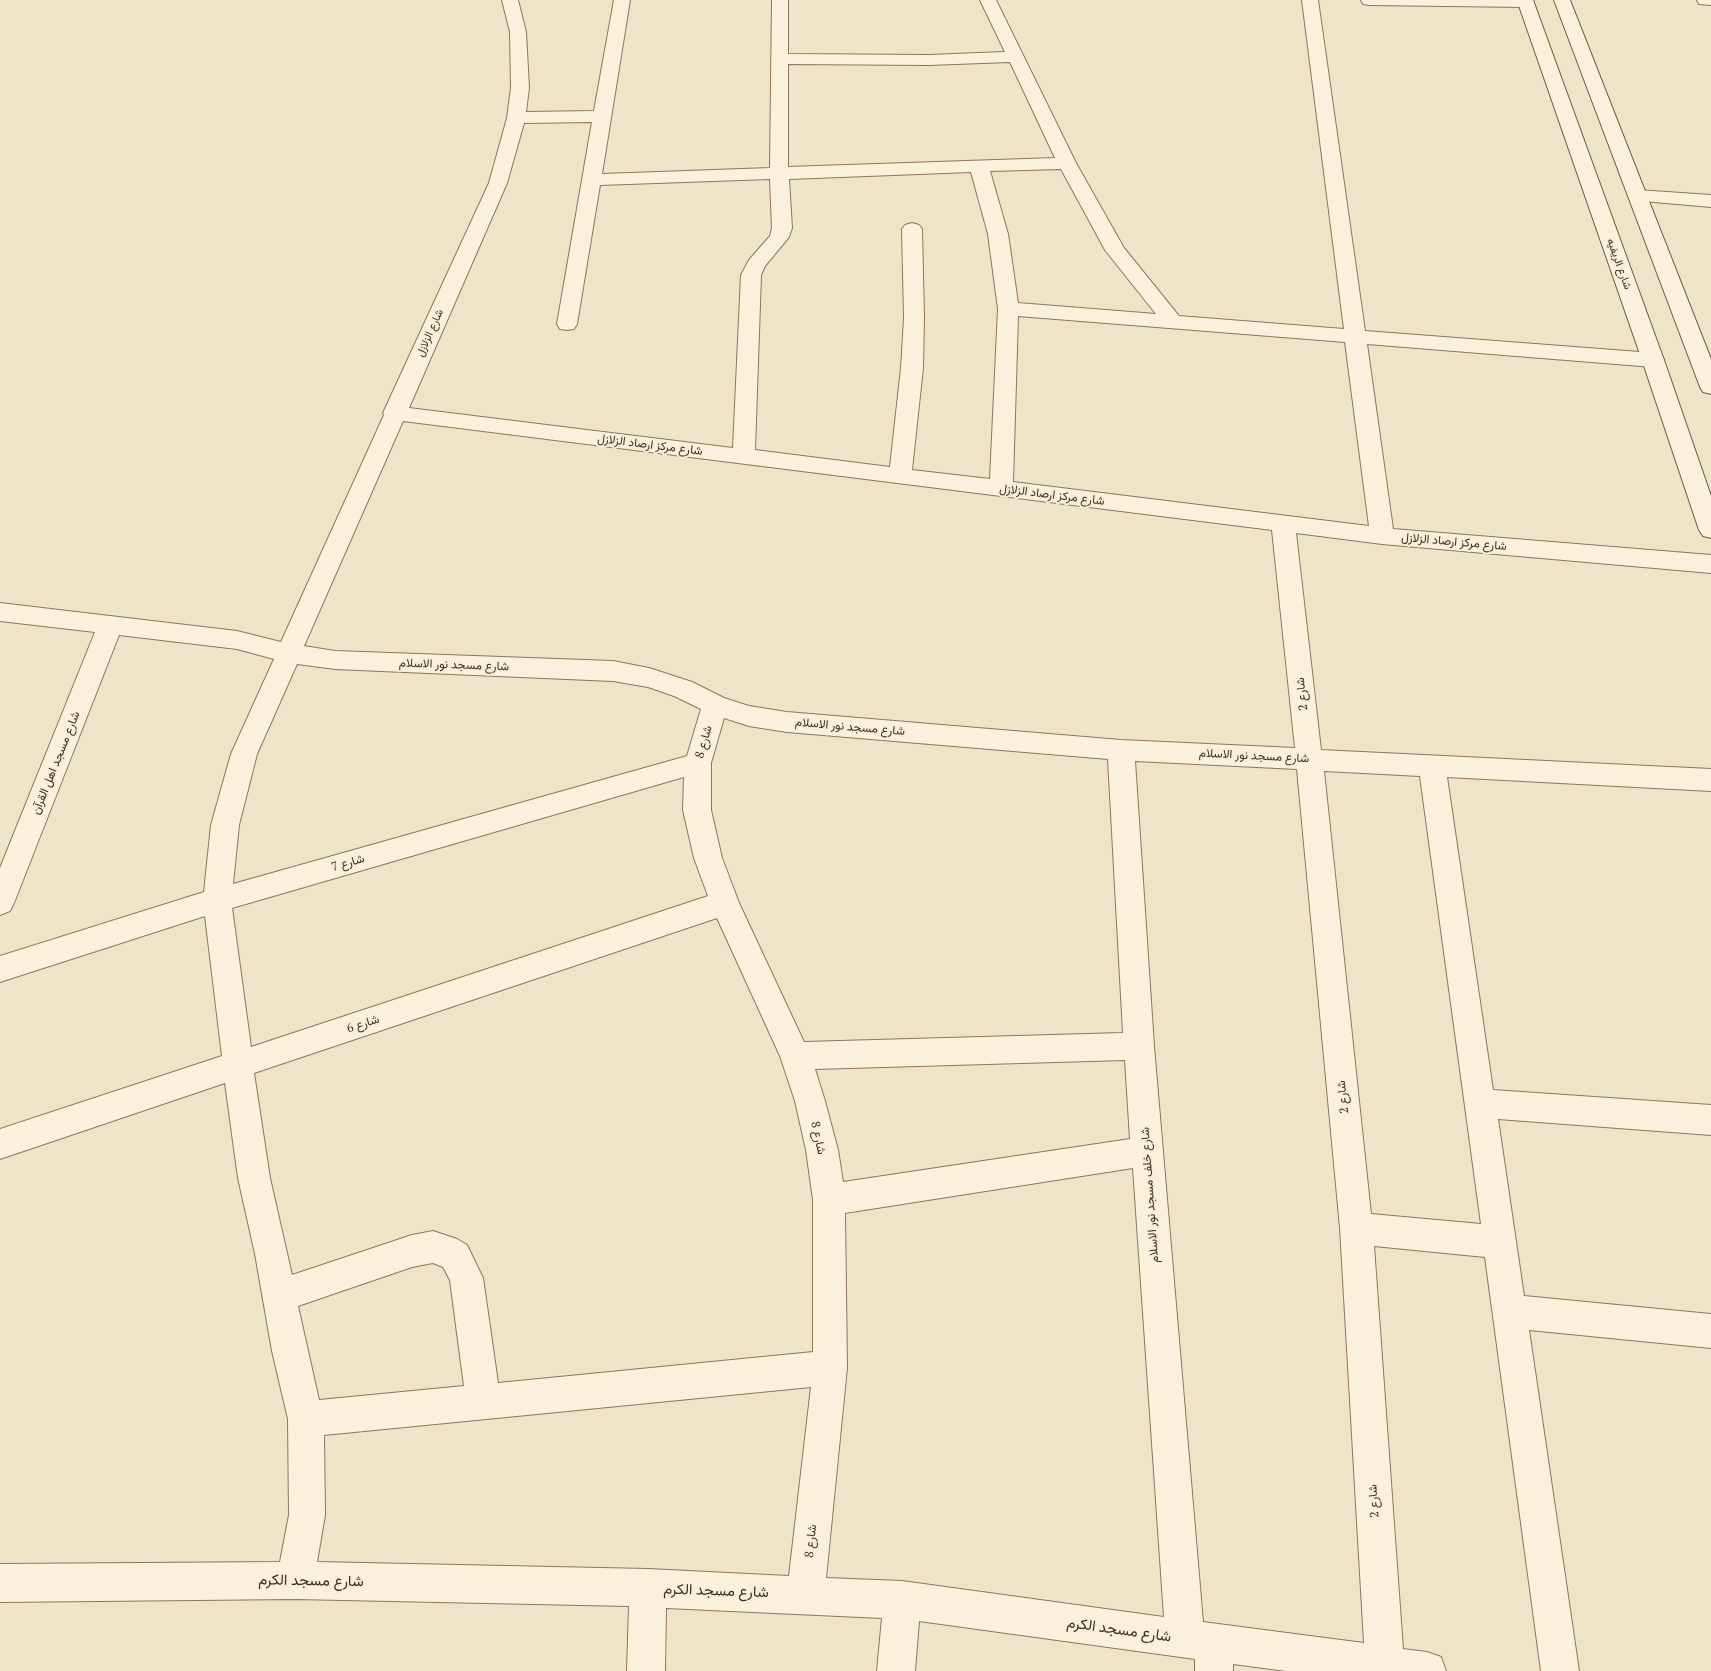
<!DOCTYPE html>
<html>
<head>
<meta charset="utf-8">
<style>
	body { margin:0 }
	canvas { display:block; background:#f0e4c8 }
</style>
</head>
<body>
<canvas width="1711" height="1671"></canvas>
<script>
const ctx = document.querySelector('canvas').getContext('2d');
ctx.lineJoin = 'round';
const poly = rows => new Path2D(rows.map(r => 'M' + r).join(''));
function trace(path, color, width, dash) { ctx.strokeStyle = color; ctx.lineWidth = width; ctx.lineCap = dash ? 'butt' : 'round'; ctx.setLineDash(dash || []); ctx.stroke(path); }
function paint(path, color) { ctx.fillStyle = color; ctx.fill(path, 'evenodd'); }
function write(font, color, halo, rows, align = 'center') {
  ctx.font = font + ' "PT Serif",Vazirmatn,serif'; ctx.lineWidth = 4; ctx.setLineDash([]); ctx.textBaseline = 'middle'; ctx.strokeStyle = halo; ctx.fillStyle = color; for (const [text, x, y, turn = 0] of rows) {
    ctx.save(); ctx.translate(x, y); ctx.rotate((+turn || 0) * Math.PI / 180); ctx.textAlign = isNaN(turn) ? turn : align; if (halo) ctx.strokeText(text, 0, 0); ctx.fillText(text, 0, 0); ctx.restore();
  }
}
const street = poly([
	[502,0,518,0,526,32,529,88,526,112,594,111,614,0,630,0,602,174,770,168,772,0,788,0,788,54,929,55,1005,52,980,0,996,0,1076,163,1124,248,1179,316,1344,329,1302,0,1318,0,1365,331,1653,353,1661,355,1664,360,1661,365,1653,367,1367,344,1393,529,1711,555,1711,573,1382,544,1296,533,1321,750,1711,769,1711,791,1447,777,1493,1090,1711,1105,1711,1135,1498,1119,1524,1296,1711,1314,1711,1348,1529,1330,1579,1671,1541,1671,1485,1257,1374,1246,1403,1649,1427,1652,1441,1657,1446,1671,1286,1671,1233,1664,1233,1671,1195,1671,1195,1659,919,1621,915,1671,877,1671,882,1618,666,1608,665,1671,627,1671,629,1606,295,1599,0,1602,0,1564,280,1562,289,1515,288,1419,272,1351,255,1254,238,1178,225,1083,0,1159,0,1129,222,1056,205,916,0,982,0,956,204,892,211,825,231,754,274,659,237,649,119,635,14,903,10,911,0,915,0,868,95,632,0,621,0,603,237,631,281,642,384,415,383,413,489,183,507,118,511,88,510,32,502,0],
	[1010,62,1055,158,788,167,788,64,929,65,1010,62],
	[592,122,557,324,560,329,567,330,574,329,577,324,600,185,770,179,772,228,770,236,749,260,741,275,733,448,409,408,507,183,524,123,592,122],
	[1061,169,1105,250,1156,314,1018,303,1008,234,990,171,1061,169],
	[971,172,988,234,998,309,990,479,912,470,923,368,924,318,922,229,919,225,912,223,905,225,902,229,904,318,901,368,890,467,755,450,761,275,765,266,789,237,792,228,789,179,971,172],
	[1018,316,1345,342,1369,526,1013,482,1018,316],
	[403,421,1272,530,1295,748,1121,740,787,712,749,706,724,698,692,682,649,668,613,661,335,651,304,646,403,421],
	[297,664,335,669,613,681,648,687,674,696,701,709,687,756,233,884,239,825,257,754,297,664],
	[724,718,749,726,787,732,1108,759,1123,1033,804,1042,739,903,722,858,711,810,711,763,724,718],
	[1135,761,1297,769,1340,1228,1364,1643,1203,1622,1154,1046,1135,761],
	[1324,771,1420,776,1481,1224,1371,1214,1324,771],
	[684,777,683,810,694,858,708,896,251,1047,232,908,684,777],
	[717,918,780,1056,795,1101,806,1150,813,1200,813,1352,498,1383,483,1278,467,1245,457,1239,433,1231,412,1235,292,1275,270,1178,254,1073,717,918],
	[1125,1060,1130,1139,843,1182,838,1150,825,1101,815,1069,1125,1060],
	[1133,1168,1164,1617,902,1581,826,1578,847,1368,845,1213,1133,1168],
	[433,1263,443,1267,450,1280,464,1386,319,1400,298,1306,412,1267,433,1263],
	[811,1387,789,1576,648,1569,317,1562,325,1515,324,1435,811,1387],
	[1361,0,1533,0,1534,2,1532,6,1526,7,1369,5,1363,4,1361,0],
	[1697,0,1711,0,1711,5,1699,4,1697,0],
	[1638,190,1711,195,1711,207,1631,200,1628,196,1631,192,1638,190]
]);
const secondary = poly([
	[1517,0,1533,0,1664,360,1711,496,1711,538,1703,536,1699,530,1642,360,1517,0],
	[1554,0,1570,0,1711,359,1711,394,1703,392,1700,387,1554,0]
]);
const farStreetnames = [
	["شارع الريفيه",1619,264,70],
	["شارع الزلازل",430,333,-66]
];
const streetNames = [
	["شارع مركز ارصاد الزلازل",650,445,7],
	["شارع مركز ارصاد الزلازل",1052,495,7],
	["شارع مركز ارصاد الزلازل",1454,542,5],
	["شارع مسجد نور الاسلام",454,665,2],
	["شارع 2",1302,694,-96],
	["شارع مسجد نور الاسلام",850,727,5],
	["شارع 8",704,742,-74],
	["شارع مسجد نور الاسلام",1254,756,3],
	["شارع مسجد اهل القرآن",56,763,-68],
	["شارع 7",348,863,-16],
	["شارع 6",363,1024,-18],
	["شارع 2",1343,1097,-96],
	["شارع 8",818,1138,78],
	["شارع خلف مسجد نور الاسلام",1150,1195,-94],
	["شارع 2",1374,1501,-94],
	["شارع 8",811,1541,-84]
];
const nearStreetnames = [
	["شارع مسجد الكرم",311,1581,1],
	["شارع مسجد الكرم",716,1591,2],
	["شارع مسجد الكرم",1119,1630,8]
];
trace(street, '#8d765c', 2);
trace(secondary, '#6f573f', 2);
paint(street, '#faf1dc');
paint(secondary, '#faf1dc');
write('11px', '#3d2e20', '#f7eed8', farStreetnames);
write('12px', '#3d2e20', '#f7eed8', streetNames);
write('15px', '#3d2e20', '#f7eed8', nearStreetnames);
</script>
</body>
</html>
